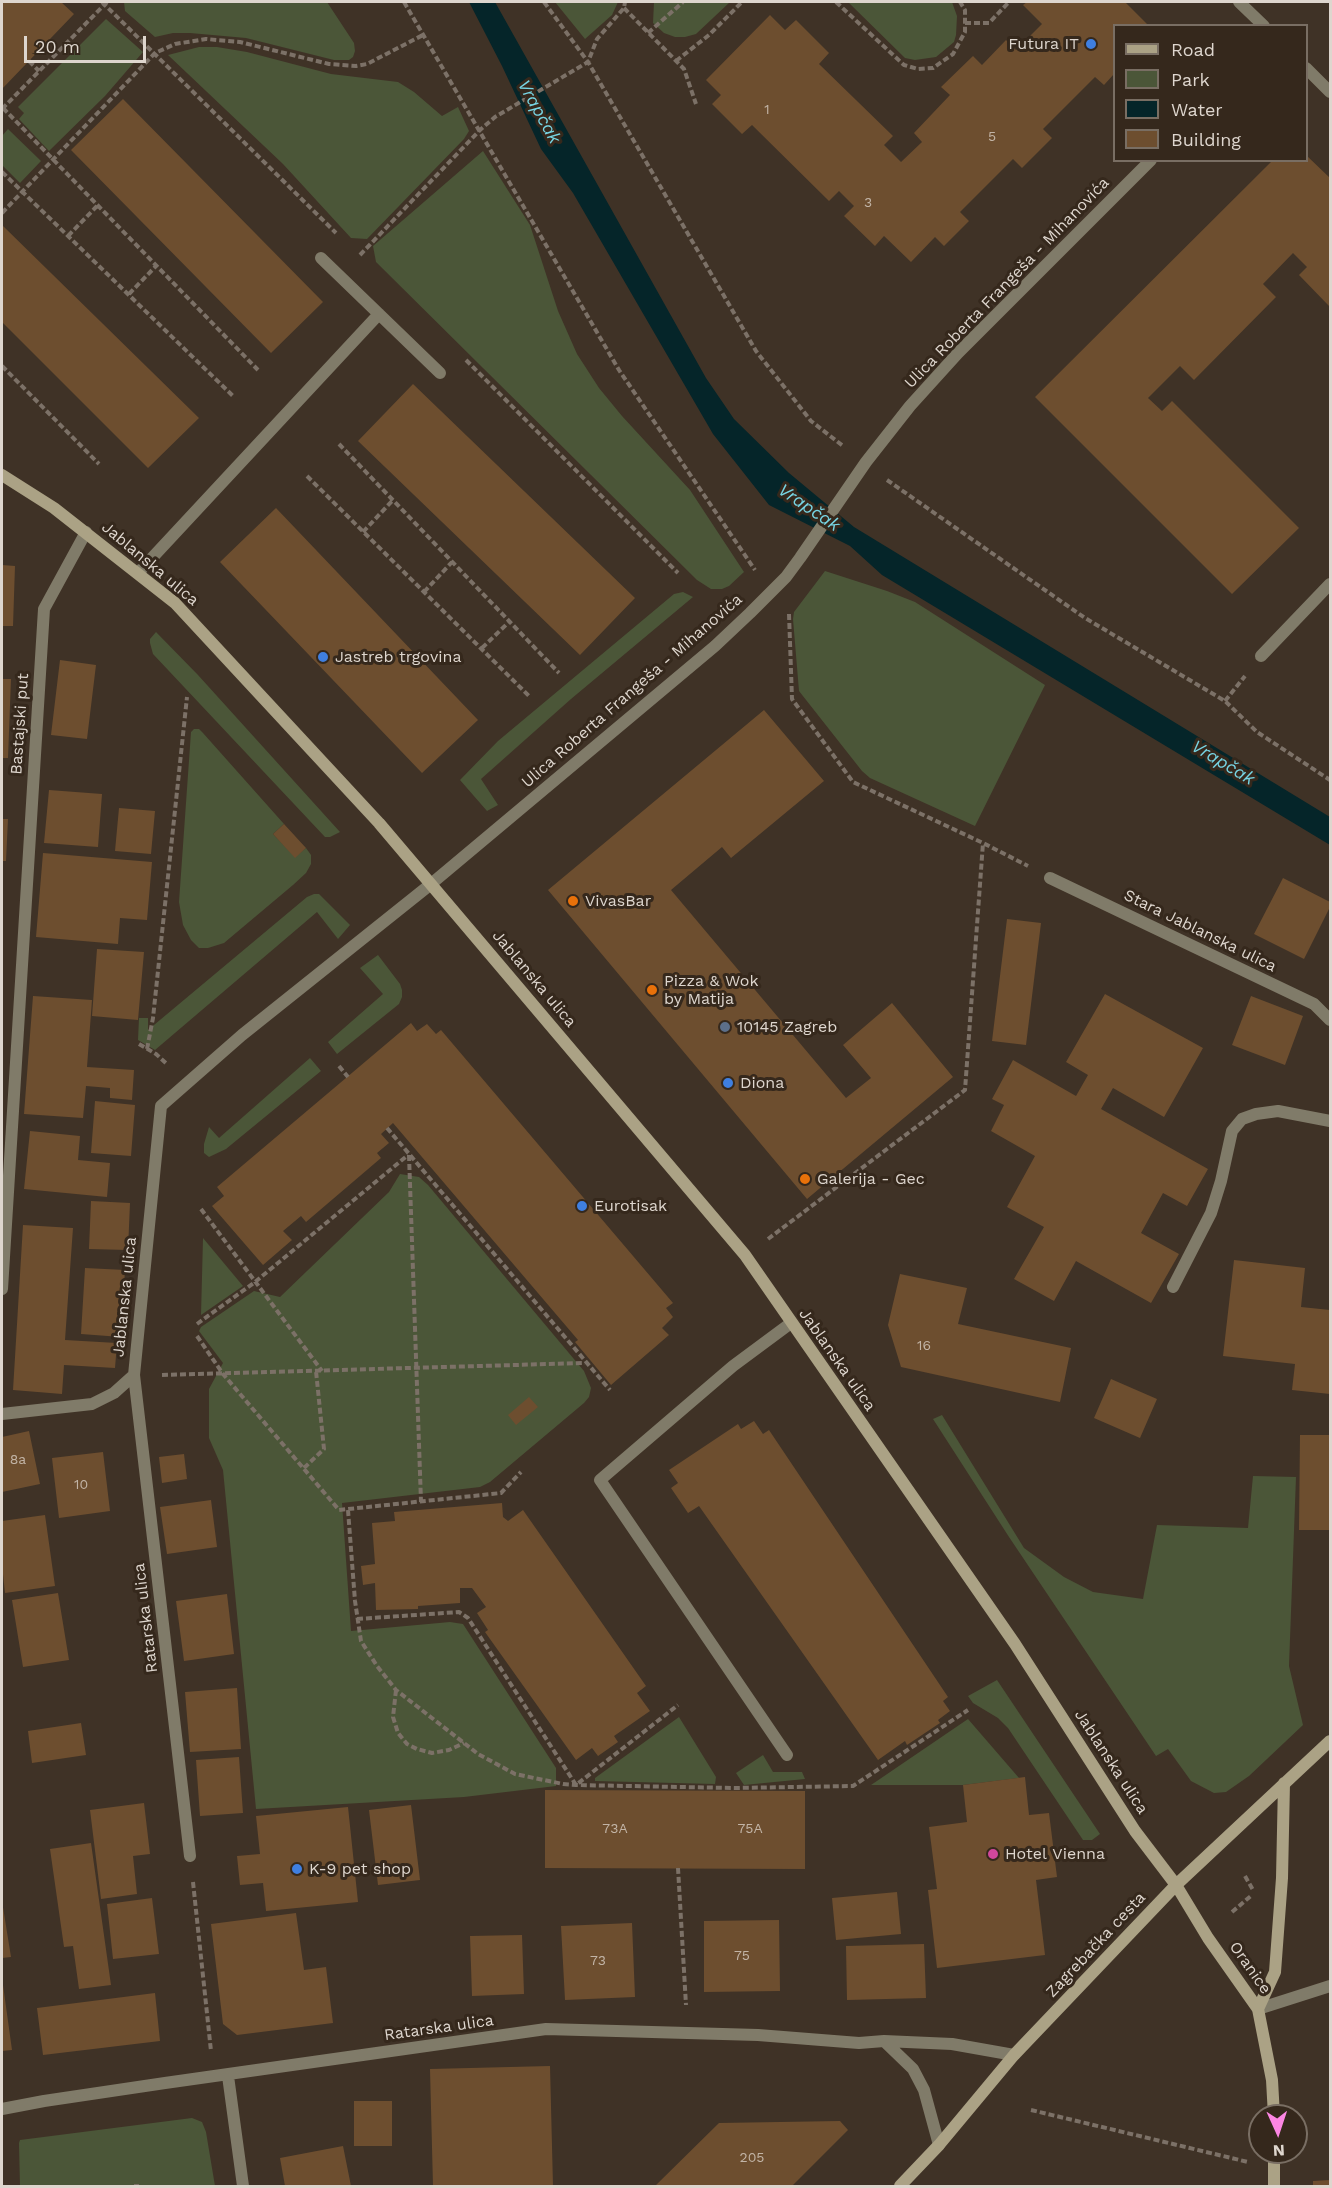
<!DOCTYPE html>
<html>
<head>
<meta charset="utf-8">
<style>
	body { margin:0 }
	#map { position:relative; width:1332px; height:2188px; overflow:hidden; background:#3f3226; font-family:"Work Sans",sans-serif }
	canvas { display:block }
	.frame { position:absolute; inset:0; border:3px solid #ded6ce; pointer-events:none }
	.legend { position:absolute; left:1113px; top:24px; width:195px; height:138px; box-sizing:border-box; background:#35281c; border:2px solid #796e63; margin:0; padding:8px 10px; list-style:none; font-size:18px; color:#ded6ce }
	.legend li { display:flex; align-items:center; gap:12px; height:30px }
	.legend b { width:30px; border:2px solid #796e63 }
	.north { position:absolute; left:1248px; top:2104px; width:60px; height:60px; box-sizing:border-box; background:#35281c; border:2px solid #796e63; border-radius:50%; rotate:177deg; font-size:16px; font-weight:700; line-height:24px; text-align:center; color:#ded6ce }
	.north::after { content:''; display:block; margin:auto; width:21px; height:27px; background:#fc86e3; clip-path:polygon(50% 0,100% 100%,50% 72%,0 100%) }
	.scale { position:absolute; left:24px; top:36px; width:122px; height:27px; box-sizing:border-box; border:3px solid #ded6ce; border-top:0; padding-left:8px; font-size:18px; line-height:21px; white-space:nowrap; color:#ded6ce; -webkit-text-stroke:4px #35281c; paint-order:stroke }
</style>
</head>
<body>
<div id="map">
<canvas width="1332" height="2188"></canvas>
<div class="frame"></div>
<ul class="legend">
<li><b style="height:8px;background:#aba285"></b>Road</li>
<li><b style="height:16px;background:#4b5638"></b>Park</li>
<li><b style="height:16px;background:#052529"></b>Water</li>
<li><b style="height:16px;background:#6d4e2f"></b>Building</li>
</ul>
<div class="north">N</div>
<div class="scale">20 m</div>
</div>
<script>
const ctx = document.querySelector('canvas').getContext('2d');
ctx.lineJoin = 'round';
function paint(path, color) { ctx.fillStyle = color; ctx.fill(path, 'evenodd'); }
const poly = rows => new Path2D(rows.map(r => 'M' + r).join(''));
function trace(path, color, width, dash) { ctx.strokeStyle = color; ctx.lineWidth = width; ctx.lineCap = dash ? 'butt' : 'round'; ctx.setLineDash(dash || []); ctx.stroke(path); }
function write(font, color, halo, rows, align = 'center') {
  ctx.font = font + ' "Work Sans",sans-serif'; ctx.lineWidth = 6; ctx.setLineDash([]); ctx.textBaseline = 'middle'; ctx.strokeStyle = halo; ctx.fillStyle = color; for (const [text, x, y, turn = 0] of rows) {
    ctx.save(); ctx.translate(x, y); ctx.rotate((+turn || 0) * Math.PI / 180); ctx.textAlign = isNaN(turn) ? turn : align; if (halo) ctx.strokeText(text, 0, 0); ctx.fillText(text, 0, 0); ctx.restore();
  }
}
const green = poly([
	[124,2,327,2,354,43,355,51,353,57,349,60,334,60,246,38,190,33,173,33,155,37,125,11],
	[555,2,618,2,612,15,585,39],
	[654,2,730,2,696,34,685,37,675,37,664,33,653,23],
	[848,2,952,2,957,16,956,35,954,42,936,57,915,60,905,58],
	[106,19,143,52,105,96,49,151,19,119,24,113,18,107],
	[199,47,217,47,247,52,331,74,398,82,414,92,442,116,458,107,469,131,464,139,367,239,351,238,283,164,168,55],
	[8,129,41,161,20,183,2,165,2,136],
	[483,151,530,225,558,311,577,354,599,388,622,416,690,490,744,572,729,586,722,589,711,589,697,580,376,262,373,246],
	[825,571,887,591,915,602,1045,685,975,826,870,778,862,771,799,691,793,619,794,612],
	[683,592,693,597,571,699,481,779,498,805,487,811,460,780,498,741,674,594],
	[156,632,198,675,340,832,330,837,325,837,153,654,150,643,150,639],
	[194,729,199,729,203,733,284,824,273,834,295,857,306,848,311,855,311,864,306,873,293,885,224,943,208,948,199,948,191,940,183,925,179,902,191,732],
	[314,894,319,894,350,925,338,939,317,912,155,1050,138,1040,139,1018,148,1018,148,1030,307,897],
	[378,955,400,984,402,990,402,997,399,1004,337,1054,328,1042,383,994,360,968],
	[310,1058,321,1071,226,1149,209,1157,204,1153,204,1144,209,1127,219,1138],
	[400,1174,419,1177,428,1185,584,1371,591,1388,589,1397,584,1403,490,1482,480,1487,342,1503,351,1631,450,1622,463,1624,556,1768,556,1786,464,1797,256,1809,223,1470,209,1438,209,1389,223,1363,199,1331,201,1327,254,1291,280,1297,389,1192],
	[203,1238,243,1286,201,1315],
	[942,1415,1024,1548,1064,1577,1093,1592,1143,1599,1157,1525,1248,1528,1253,1476,1296,1477,1289,1666,1303,1725,1249,1776,1226,1792,1214,1793,1191,1781,1168,1749,1156,1756,1009,1537,933,1419],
	[997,1680,1100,1834,1092,1840,1083,1840,1008,1728,998,1718,973,1703,968,1696],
	[679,1717,716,1777,715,1784,595,1781,595,1778],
	[968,1719,1019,1778,963,1785,871,1785],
	[763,1755,773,1772,802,1772,805,1779,744,1785,736,1773],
	[192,2118,202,2122,206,2132,215,2186,20,2186,19,2143,20,2140]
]);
const water = poly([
	[469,2,495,2,706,378,734,419,789,473,854,527,1330,817,1330,845,882,575,850,546,769,505,713,434,573,193,541,149,502,66]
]);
const building = poly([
	[2,2,61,2,74,14,2,89],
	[1027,2,1125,2,1147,24,1114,26,1114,74,1104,85,1095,77,1043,129,1052,138,1022,168,1013,159,960,212,969,221,944,246,935,237,911,262,884,236,875,246,844,216,854,206,839,191,829,201,752,125,742,134,712,104,721,95,706,80,770,15,785,30,796,20,829,53,819,64,893,136,884,145,901,162,922,142,914,133,950,95,941,87,973,56,982,65,1006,40,1016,50,1042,24,1023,5],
	[123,99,323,302,271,353,71,150],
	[1306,155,1330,178,1330,307,1299,275,1307,267,1293,253,1263,284,1276,297,1194,380,1180,366,1148,398,1162,411,1172,401,1299,528,1232,594,1035,397,1273,160,1306,160],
	[2,225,199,418,148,468,2,322],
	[413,384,635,598,580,655,358,441],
	[276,508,478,720,422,773,220,562],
	[2,565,15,566,13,626,2,626],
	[60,660,96,665,87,739,51,735],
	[2,679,11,679,8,758,2,758],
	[764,710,824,781,731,858,722,847,671,890,846,1098,871,1078,843,1045,892,1003,953,1077,807,1199,548,890],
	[49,790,102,794,98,847,44,843],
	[119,808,155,811,151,854,115,851],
	[2,819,8,819,6,861,2,861],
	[284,824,306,848,295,858,273,834],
	[43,853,152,862,147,920,120,918,118,944,36,937],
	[1283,878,1330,902,1330,907,1304,959,1254,934],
	[1007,919,1041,923,1026,1045,992,1041],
	[97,949,144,952,138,1020,92,1016],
	[1105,994,1203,1048,1164,1117,1113,1088,1101,1109,1208,1169,1187,1206,1163,1193,1141,1233,1179,1254,1151,1303,1076,1261,1054,1301,1014,1279,1044,1227,1007,1207,1035,1156,991,1131,1004,1105,992,1099,1013,1060,1076,1096,1088,1075,1066,1062],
	[33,996,92,1000,87,1067,134,1070,132,1100,110,1098,110,1088,86,1086,83,1118,24,1114],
	[1251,996,1303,1016,1285,1065,1232,1045],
	[411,1023,417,1031,427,1024,436,1034,441,1030,673,1303,666,1308,673,1317,662,1328,669,1335,611,1385,575,1342,578,1340,393,1123,381,1134,389,1143,377,1153,381,1158,306,1222,301,1216,283,1231,292,1240,263,1265,212,1206,224,1196,217,1187],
	[95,1101,135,1105,131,1156,91,1153],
	[30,1131,80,1136,78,1160,110,1163,107,1197,24,1189],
	[91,1201,130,1203,128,1250,89,1249],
	[23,1225,73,1228,65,1340,117,1343,115,1368,64,1365,62,1394,13,1390],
	[1234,1260,1305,1268,1301,1307,1330,1310,1330,1394,1292,1390,1295,1364,1223,1356],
	[85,1268,125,1270,121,1337,81,1334],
	[900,1274,967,1288,958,1324,1071,1348,1060,1402,901,1367,888,1325],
	[1111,1379,1157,1399,1140,1438,1094,1418],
	[529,1397,538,1407,516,1425,508,1415],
	[754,1421,763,1434,769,1430,948,1697,943,1701,950,1711,938,1720,940,1723,907,1745,905,1741,878,1760,699,1506,688,1513,671,1488,678,1483,669,1470,738,1424,741,1429],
	[29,1431,40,1484,2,1492,2,1437],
	[1300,1435,1330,1435,1330,1530,1299,1530],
	[103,1452,110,1511,59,1518,52,1458],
	[184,1454,187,1479,162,1483,159,1457],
	[211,1500,217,1547,167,1554,160,1507],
	[502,1503,503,1517,508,1521,523,1510,646,1686,637,1693,650,1711,614,1736,618,1742,598,1756,592,1748,576,1760,485,1632,488,1630,477,1613,486,1607,472,1588,460,1588,460,1603,418,1606,418,1609,376,1610,375,1583,363,1585,361,1566,375,1564,372,1523,395,1521,394,1512],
	[45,1515,55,1586,5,1593,2,1565,2,1521],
	[58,1593,69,1660,23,1667,12,1600],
	[227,1594,234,1654,184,1661,176,1601],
	[237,1688,241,1749,190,1752,185,1692],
	[81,1723,86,1755,32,1763,28,1731],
	[239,1757,243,1813,200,1816,196,1760],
	[1025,1777,1029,1815,1049,1813,1057,1877,1036,1880,1045,1955,937,1968,928,1890,937,1889,929,1827,967,1822,963,1785],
	[545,1790,805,1791,805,1869,545,1868],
	[144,1803,150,1854,133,1856,137,1894,101,1899,90,1810],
	[411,1805,420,1880,378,1885,369,1810],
	[348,1807,358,1902,266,1911,263,1883,240,1885,237,1856,260,1854,256,1816],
	[91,1843,111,1985,79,1989,73,1946,64,1947,50,1849],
	[897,1892,901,1934,836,1940,832,1898],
	[152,1898,159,1954,113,1959,107,1904],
	[2,1901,11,1957,2,1958],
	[296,1913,304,1970,326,1967,333,2023,237,2035,223,2024,211,1924],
	[779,1920,780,1991,704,1992,704,1921],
	[632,1923,635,1997,565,2000,561,1926],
	[522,1935,524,1994,472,1996,470,1936],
	[924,1944,926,1998,847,2000,846,1946],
	[3,1985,12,2050,2,2051,2,1986],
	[155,1993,160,2041,43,2055,37,2008],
	[550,2066,553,2186,433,2186,430,2069],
	[354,2101,392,2101,392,2146,354,2146],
	[840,2121,848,2130,792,2186,655,2186,719,2123],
	[343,2146,351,2186,285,2186,280,2158],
	[1330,2180,1330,2186,1313,2186,1313,2181]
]);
const path = poly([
	[102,2,336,233],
	[404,2,619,370,755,570],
	[544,2,588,62,756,351,811,421,843,446],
	[836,2,904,65,918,69,933,68,953,54,965,32,965,10,960,2],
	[624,8,684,69,696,104],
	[965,23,989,23,1009,2],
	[648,33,683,2],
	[29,61,39,71],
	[676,61,709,35,742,2],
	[3,108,258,370],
	[2,109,107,2],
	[2,172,233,396],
	[2,213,155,53,175,44,206,39,240,42,329,64,356,66,367,64,423,35],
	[68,236,97,206],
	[360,255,480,130,495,117,588,62,597,39,624,8,625,2],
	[129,294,156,266],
	[466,360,678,573],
	[2,366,99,464],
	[339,444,559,673],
	[307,476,530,697],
	[887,480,1085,618,1225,701,1257,732,1330,780],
	[363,532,393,500],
	[424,592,452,562],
	[789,614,792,699,853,782,983,843,1028,866],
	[482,648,510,621],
	[1225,701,1245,676],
	[139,1044,156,1054,168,1065],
	[147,1049,153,1018,187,697],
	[339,1066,348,1077],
	[387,1128,610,1390],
	[409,1155,421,1502],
	[201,1209,322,1371],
	[768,1239,965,1090,983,843],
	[197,1324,255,1282,408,1155],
	[197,1336,223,1374,339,1510,501,1493,521,1472],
	[162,1375,585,1363],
	[304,1468,324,1449,316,1371],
	[348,1510,355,1601,361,1641,377,1666,396,1690,464,1743,478,1754,515,1774,563,1784,576,1785,734,1788,853,1786,968,1710],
	[357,1619,459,1612,468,1618,576,1785,678,1705],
	[396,1690,393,1717,398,1733,407,1744,417,1749,432,1753,449,1750,464,1743],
	[678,1868,686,2005],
	[1245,1876,1253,1890],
	[193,1882,211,2051],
	[1232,1912,1252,1895],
	[1031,2110,1248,2162],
	[134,2186,139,2186]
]);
const lane = poly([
	[321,258,440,373],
	[138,573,379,314],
	[1261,656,1330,584],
	[787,1755,600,1480,733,1366,791,1323]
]);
const street = poly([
	[1239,2,1264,26],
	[1306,68,1330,92],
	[1050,878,1314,1004,1330,1020],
	[1173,1287,1211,1213,1221,1181,1232,1131,1242,1119,1256,1114,1278,1111,1330,1121],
	[2,1289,44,609,86,532],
	[2,1414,92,1404,114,1393,134,1375],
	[190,1856,134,1375,161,1106,242,1035,431,884,715,646,750,613,786,577,800,558,866,462,910,406,958,353,1151,160],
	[1258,2009,1330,1986],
	[884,2041,913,2069,924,2090,939,2145],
	[228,2076,243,2186],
	[2,2109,44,2101,165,2083,546,2029,758,2035,859,2043,884,2041,952,2044,1014,2055]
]);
const secondary = poly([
	[2,475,54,508,175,603,379,823,745,1255,1015,1644,1135,1831,1176,1885,1208,1938,1258,2009,1272,2080,1274,2116],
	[1258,2009,1275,1972,1282,1878,1284,1783],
	[900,2186,939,2145,1014,2055,1176,1885,1330,1741],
	[1274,2186,1274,2152]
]);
const markers = [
	[1091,44,6,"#3f7fe0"],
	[323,657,6,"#3f7fe0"],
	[573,901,6,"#e8710a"],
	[652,990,6,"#e8710a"],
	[725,1027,6,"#5c6f8a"],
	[728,1083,6,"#3f7fe0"],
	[805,1179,6,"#e8710a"],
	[582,1206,6,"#3f7fe0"],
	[993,1854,6,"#d1479c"],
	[297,1869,6,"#3f7fe0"]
];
const numberNames = [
	["1",767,110],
	["5",992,137],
	["3",868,203],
	["16",924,1346],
	["8a",18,1460],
	["10",81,1485],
	["73A",615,1829],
	["75A",750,1829],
	["75",742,1956],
	["73",598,1961],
	["205",752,2158]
];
const poiNames = [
	["Futura IT",1079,44,"right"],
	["Jastreb trgovina",335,657],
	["VivasBar",585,901],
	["Pizza & Wok",664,981],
	["by Matija",664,999],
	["10145 Zagreb",737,1027],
	["Diona",740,1083],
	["Galerija - Gec",817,1179],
	["Eurotisak",594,1206],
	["Hotel Vienna",1005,1854],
	["K-9 pet shop",309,1869]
];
const streetNames = [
	["Ulica Roberta Frangeša - Mihanovića",1007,283,-46],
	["Jablanska ulica",150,564,40],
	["Ulica Roberta Frangeša - Mihanovića",632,691,-41],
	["Bastajski put",20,724,-86],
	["Stara Jablanska ulica",1200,931,26],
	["Jablanska ulica",534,979,50],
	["Jablanska ulica",125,1297,-84],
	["Jablanska ulica",837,1360,55],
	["Ratarska ulica",146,1618,-97],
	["Jablanska ulica",1111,1762,57],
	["Zagrebačka cesta",1096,1945,-47],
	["Oranice",1250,1968,55],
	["Ratarska ulica",439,2028,-8]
];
const waterNames = [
	["Vrapčak",539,112,61],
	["Vrapčak",809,508,34],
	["Vrapčak",1223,763,31]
];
paint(green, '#4b5638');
paint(water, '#052529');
paint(building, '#6d4e2f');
trace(path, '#7c7167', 4, [6, 3]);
trace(lane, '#807b69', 12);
trace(street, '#807b69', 12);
trace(secondary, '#aba285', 12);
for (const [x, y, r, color] of markers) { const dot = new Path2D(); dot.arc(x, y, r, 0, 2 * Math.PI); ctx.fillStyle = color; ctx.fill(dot); trace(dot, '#35281c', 2); }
write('14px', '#c2b4a6', null, numberNames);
write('16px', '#ded6ce', '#35281c', poiNames, 'left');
write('16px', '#ded6ce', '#35281c', streetNames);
write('italic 18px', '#77d5e4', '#35281c', waterNames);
</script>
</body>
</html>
